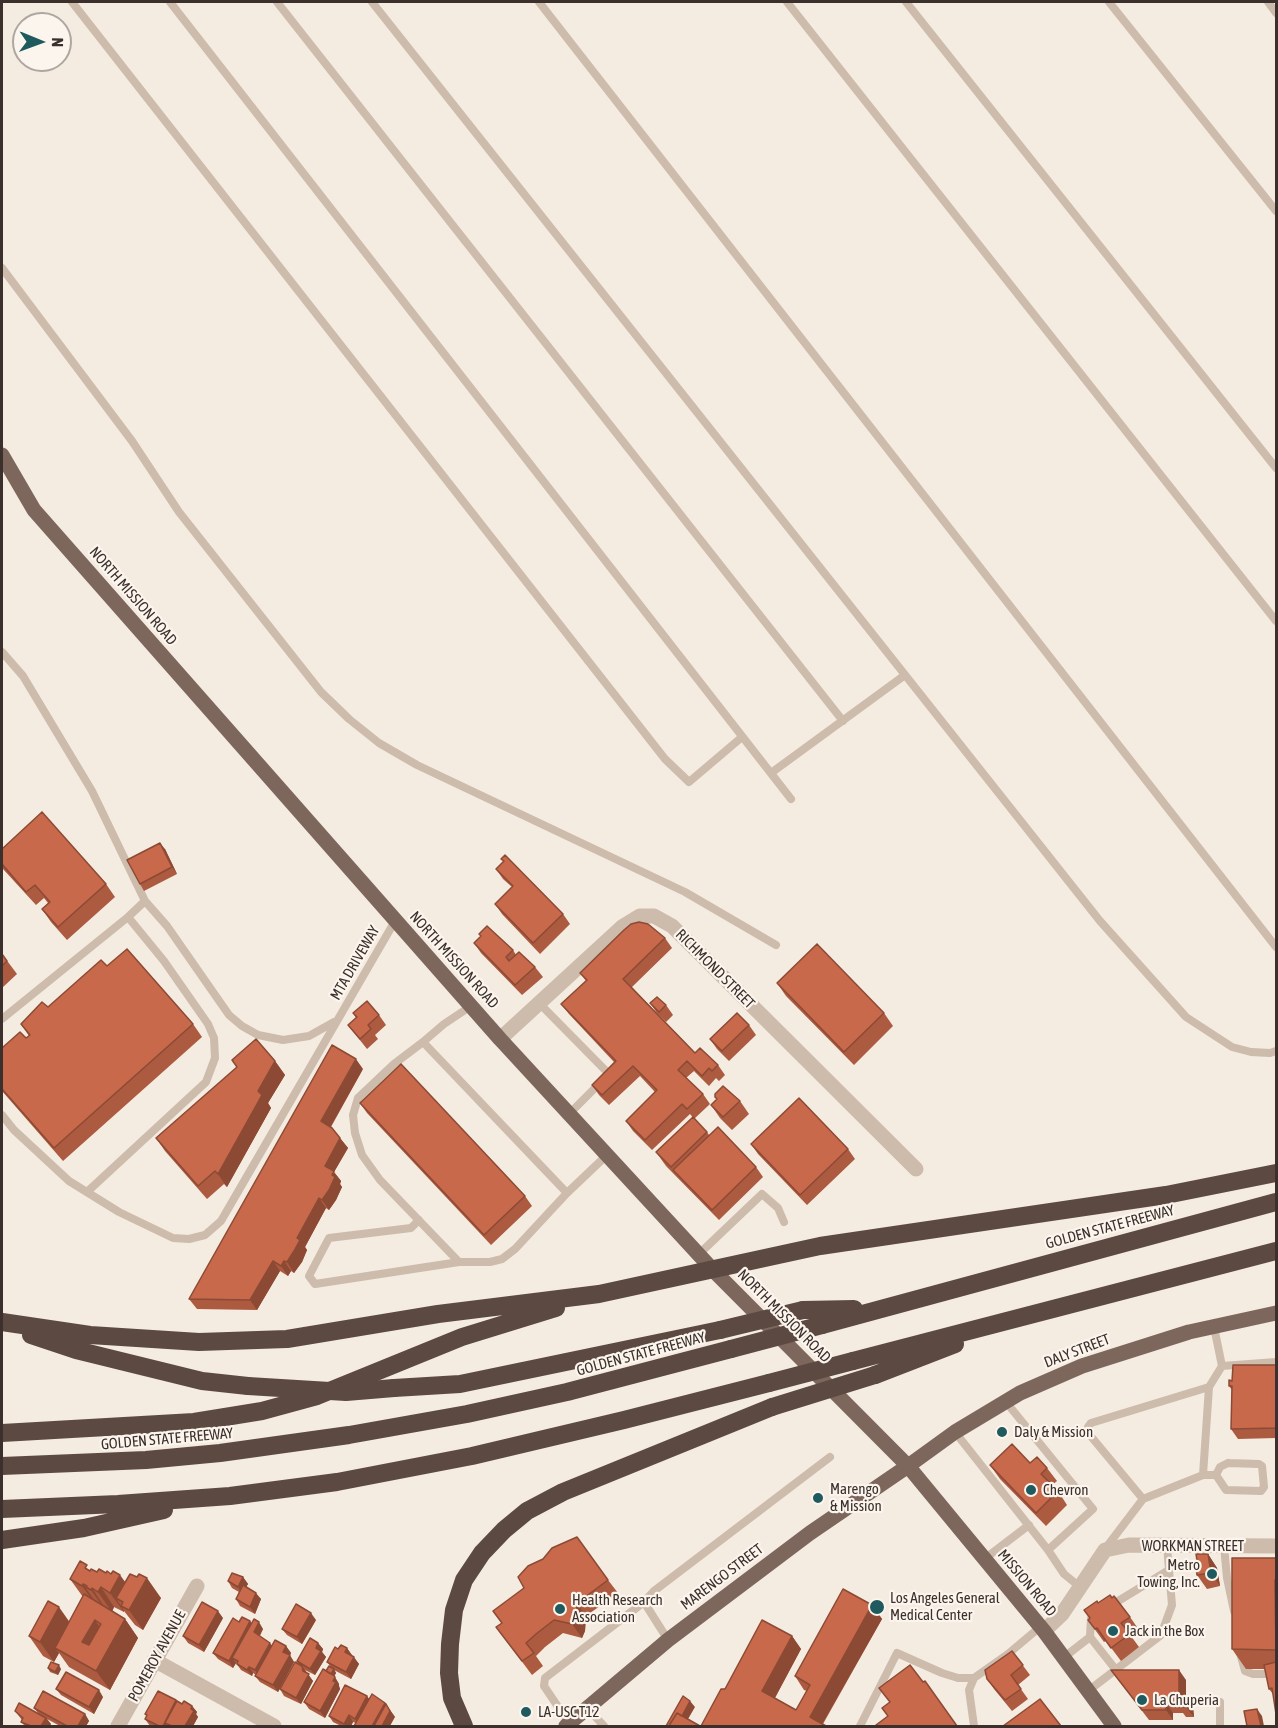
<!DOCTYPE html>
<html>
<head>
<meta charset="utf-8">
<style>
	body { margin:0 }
	#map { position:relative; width:1278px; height:1728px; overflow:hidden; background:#f4ebe1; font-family:"Asap Condensed",sans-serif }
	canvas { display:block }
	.frame { position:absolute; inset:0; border:3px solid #3b302b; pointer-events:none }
	.north { position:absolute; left:12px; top:12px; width:60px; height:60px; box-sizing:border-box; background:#fbf5ee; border:2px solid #aea6a0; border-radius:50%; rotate:91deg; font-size:16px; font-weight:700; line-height:24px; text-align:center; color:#3b302b }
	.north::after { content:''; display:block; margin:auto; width:21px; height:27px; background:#1f5a5e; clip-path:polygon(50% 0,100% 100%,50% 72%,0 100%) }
</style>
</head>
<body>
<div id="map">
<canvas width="1278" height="1728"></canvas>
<div class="frame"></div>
<div class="north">N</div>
</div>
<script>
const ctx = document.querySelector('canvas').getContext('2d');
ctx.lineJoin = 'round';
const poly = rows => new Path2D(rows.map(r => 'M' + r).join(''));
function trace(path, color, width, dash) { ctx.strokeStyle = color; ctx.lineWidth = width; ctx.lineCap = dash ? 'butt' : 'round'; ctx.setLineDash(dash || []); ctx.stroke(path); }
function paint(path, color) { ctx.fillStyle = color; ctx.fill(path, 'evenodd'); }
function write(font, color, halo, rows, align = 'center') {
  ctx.font = font + ' "Asap Condensed",sans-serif'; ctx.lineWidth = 4.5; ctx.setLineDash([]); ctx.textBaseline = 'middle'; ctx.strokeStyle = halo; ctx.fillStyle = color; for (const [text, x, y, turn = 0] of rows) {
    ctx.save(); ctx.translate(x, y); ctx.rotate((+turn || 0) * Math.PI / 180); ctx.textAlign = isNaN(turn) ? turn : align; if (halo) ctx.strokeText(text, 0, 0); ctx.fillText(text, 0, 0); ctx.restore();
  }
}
const lane = poly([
	[72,2,665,759,689,782,742,737],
	[170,2,791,799],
	[277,2,843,721],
	[372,2,1100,921,1186,1017,1232,1047,1251,1052,1270,1053,1276,1051],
	[539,2,1276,947],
	[787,2,1276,621],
	[906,2,1276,468],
	[1109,2,1276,211],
	[1268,2,1276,13],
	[2,268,132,441,179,512,321,692,349,719,379,743,417,765,685,892,776,945],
	[2,652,23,676,92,791,145,901,167,926,229,1015,242,1026,258,1035,283,1040,309,1036,334,1022],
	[771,773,905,675],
	[539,1003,609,1074,569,1114],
	[471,1006,444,1024,423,1042,567,1193,607,1155],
	[2,1019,128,917,145,901],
	[423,1042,394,1064,358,1098,353,1115,355,1133,362,1155,380,1180,459,1262,490,1262,502,1259,515,1249,567,1193],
	[2,1115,14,1130,69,1181,119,1212,173,1238,189,1239,205,1235,221,1221,395,921],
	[87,1192,206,1082,215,1058,214,1038,208,1024,164,961,128,917],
	[419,1220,411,1228,329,1238,309,1276,315,1284,459,1262],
	[699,1254,762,1194,778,1208,784,1222],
	[1214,1327,1222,1366,1276,1362],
	[955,1432,1048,1550,1093,1509,1006,1402],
	[1228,1463,1259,1464,1262,1466,1264,1487,1261,1491,1226,1490,1216,1475,1220,1467,1228,1463],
	[1203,1475,1209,1387,1222,1366],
	[1143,1499,1089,1434,1088,1427,1091,1423,1209,1387],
	[1224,1546,1227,1578,1234,1611],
	[1105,1549,1143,1499,1203,1475,1216,1475],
	[1048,1550,1064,1574,1080,1587],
	[983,1560,1029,1525],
	[644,1602,668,1640],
	[1110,1606,1169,1570],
	[1090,1637,1116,1670],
	[1240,1653,1245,1671,1253,1674,1276,1674],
	[1063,1658,1090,1637,1091,1618,1094,1615],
	[1088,1691,1161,1635,1172,1605,1167,1546],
	[587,1708,604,1726],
	[569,1723,544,1686,545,1678,644,1602,654,1591,830,1457],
	[860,1726,897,1653,942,1673,958,1678,974,1678],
	[974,1726,969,1690,974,1678,1008,1654,1040,1627],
	[1220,1726,1220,1702]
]);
const street = poly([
	[500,1039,622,927,640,916,654,916,672,926,916,1169],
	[1044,1631,1062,1614,1105,1550,1129,1545,1276,1546],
	[154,1660,274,1726],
	[118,1726,197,1586]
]);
const primary = poly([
	[2,455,34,510,500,1039,713,1270,908,1466,1044,1631,1114,1726],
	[566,1726,668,1640,810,1533,908,1466,955,1432,1020,1393,1082,1366,1189,1332,1276,1313]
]);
const highway = poly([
	[803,1310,854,1309],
	[2,1322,90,1335,199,1342,287,1339,438,1314,599,1294,820,1246,1166,1195,1276,1173],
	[822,1325,1276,1202],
	[31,1335,76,1350,202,1381,248,1386],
	[853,1361,1276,1251],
	[875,1375,955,1344],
	[394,1388,460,1384,720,1330],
	[2,1433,194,1422,262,1411,317,1396,462,1337,556,1308],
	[2,1466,146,1460,220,1453,349,1435,467,1414,567,1392,731,1349],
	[2,1509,118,1504,230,1496,337,1482,472,1456,624,1420,769,1383],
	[2,1540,84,1528,164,1510],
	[464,1726,452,1698,449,1673,450,1644,454,1610,464,1580,482,1553,504,1530,527,1511,563,1492,772,1407]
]);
const highwayBridge = poly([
	[720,1330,803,1310],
	[731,1349,822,1325],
	[769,1383,853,1361],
	[248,1386,346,1392,394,1388],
	[772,1407,875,1375]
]);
const wall = poly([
	[2,849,106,884,115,897,67,940,51,922,42,909,48,903,44,898,36,905,3,869,2,866],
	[165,849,177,874,144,891,140,884],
	[501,859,563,914,570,924,540,954,502,914,495,904,512,887,503,879,496,869,503,862],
	[665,938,672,948,632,987,695,1053,718,1065,725,1075,719,1081,716,1078,709,1086,694,1071,686,1078,703,1094,710,1104,694,1119,690,1114,652,1150,633,1131,626,1121,655,1092,640,1076,609,1105,599,1095,592,1085,614,1062,569,1014,561,1004,586,981,580,973],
	[474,943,513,950,516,955,535,967,543,977,522,995,481,953],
	[2,954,17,974,2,988],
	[107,966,193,1024,202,1037,63,1161,2,1091,2,1048,26,1038,29,1036,21,1024,48,1007],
	[777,983,884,1013,893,1026,854,1065,786,996],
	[650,1003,666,1005,673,1015,666,1022,657,1013],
	[353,1013,379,1015,386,1025,375,1035,378,1039,367,1049,348,1025,356,1018],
	[749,1025,756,1035,729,1061,717,1049,710,1039],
	[232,1060,275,1061,285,1075,268,1103,271,1108,227,1187,224,1184,207,1199,165,1151,156,1138,237,1067],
	[363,1069,331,1127,348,1148,334,1172,341,1181,340,1184,342,1187,336,1200,329,1210,326,1208,305,1247,307,1250,302,1262,294,1273,291,1271,288,1276,280,1271,257,1310,197,1309,189,1299],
	[740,1101,749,1114,732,1130,720,1118,711,1105],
	[360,1103,525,1196,532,1206,491,1245,367,1113],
	[707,1132,709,1135,756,1167,763,1177,719,1220,666,1166,656,1152],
	[751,1144,848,1149,855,1159,807,1205,758,1154],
	[1276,1365,1276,1438,1238,1439,1231,1429,1232,1390,1229,1386,1232,1381],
	[1030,1463,1047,1468,1057,1481,1052,1485,1058,1491,1067,1505,1046,1526,1000,1479,990,1465],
	[1208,1554,1217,1568,1220,1586,1207,1589,1197,1575],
	[1276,1558,1276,1714,1273,1694,1269,1689,1265,1669,1246,1669,1232,1649],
	[90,1570,125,1582,161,1598,143,1630,135,1625,124,1611,124,1612,114,1607,112,1611,125,1619,138,1638,110,1690,69,1667,59,1653,54,1662,43,1656,29,1636,69,1622,83,1597,70,1579],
	[243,1577,248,1584,246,1587,261,1599,255,1614,240,1606,236,1599,239,1592,232,1588,228,1581],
	[608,1580,618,1593,586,1616,585,1631,582,1638,563,1633,545,1647,536,1656,543,1666,532,1675,496,1627,502,1623,493,1611],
	[1098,1603,1130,1617,1139,1630,1131,1636,1139,1647,1121,1661,1106,1641,1104,1642,1088,1620,1090,1618],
	[872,1605,882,1619,823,1724,725,1689,792,1636,801,1649,775,1698,796,1710,807,1691,804,1690,795,1676],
	[223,1618,204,1652,188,1643,183,1636],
	[316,1620,302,1644,287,1635,282,1629],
	[250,1621,252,1624,263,1629,260,1636,272,1646,286,1646,291,1653,289,1655,294,1662,278,1692,260,1682,255,1676,256,1675,253,1673,252,1676,241,1670,236,1663,233,1668,218,1659,213,1653,239,1622],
	[318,1643,323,1649,322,1652,326,1657,315,1675,305,1670,313,1681,301,1704,284,1696,280,1689,299,1664,297,1661],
	[347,1648,352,1656,359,1664,351,1679,334,1670,336,1673,334,1676,339,1684,339,1686,340,1689,325,1718,309,1709,304,1702,326,1671,331,1667,327,1662,338,1649],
	[1012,1651,1030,1675,1018,1685,1028,1699,1012,1711,994,1689,987,1679],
	[48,1668,61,1669,58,1675,50,1672],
	[1111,1670,1186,1680,1186,1697,1193,1707,1194,1717,1186,1717,1183,1713,1173,1713,1173,1720,1149,1720],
	[56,1689,103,1697,94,1714,61,1695],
	[367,1696,369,1699,385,1703,395,1717,356,1723,353,1722,351,1726,341,1726,333,1722,329,1716],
	[176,1700,182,1704,192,1706,197,1712,196,1714,198,1717,193,1726,150,1726,145,1719,147,1716,145,1714],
	[34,1708,85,1714,89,1721,86,1726,60,1726,47,1719,51,1724,50,1726,25,1726,21,1722,22,1720,15,1711,38,1713]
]);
const shadedWall = poly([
	[160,843,165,849,177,874,172,867],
	[356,1059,363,1069,328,1131,321,1121],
	[275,1061,285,1075,268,1103,271,1108,227,1187,218,1174,258,1091],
	[340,1138,348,1148,334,1172,341,1181,340,1184,342,1187,336,1200,329,1210,322,1200,325,1166],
	[319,1198,326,1208,305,1247,307,1250,302,1262,294,1273,287,1262,297,1238],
	[273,1261,280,1271,257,1310,250,1300],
	[284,1261,291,1271,288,1276,281,1266],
	[1208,1554,1217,1568,1220,1586,1211,1573],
	[120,1575,134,1594,116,1598,124,1611,124,1612,110,1593],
	[243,1577,248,1584,242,1594,238,1587],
	[147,1578,161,1598,143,1630,129,1610],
	[1275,1580,1276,1582,1276,1629,1275,1627],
	[83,1584,97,1604,96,1605,82,1586],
	[101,1587,114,1607,112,1612,98,1592],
	[92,1588,105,1608,105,1610,91,1590],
	[256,1593,261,1599,255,1614,250,1607],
	[577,1603,586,1616,585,1631,582,1638,572,1624],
	[872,1605,882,1619,821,1726,810,1717],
	[59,1607,73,1627,55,1648,59,1653,54,1662,40,1642],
	[218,1611,223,1618,204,1652,199,1645],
	[311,1613,316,1620,302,1644,297,1637],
	[125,1619,138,1638,110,1690,96,1671],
	[95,1620,108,1640,96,1661,82,1642],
	[250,1621,255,1628,232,1658,236,1663,233,1668,229,1661],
	[259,1622,263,1629,258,1638,254,1632],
	[792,1636,801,1649,771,1705,762,1691],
	[270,1643,275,1650,259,1677,255,1670],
	[318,1643,323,1649,322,1652,326,1657,315,1675,310,1669,316,1648],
	[286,1646,291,1653,288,1659,283,1652],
	[347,1648,352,1655,350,1659,345,1652],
	[290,1655,294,1662,278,1692,273,1685],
	[354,1657,359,1664,351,1679,346,1672],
	[59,1665,61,1669,58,1675,55,1672],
	[302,1666,313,1681,301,1704,296,1698,303,1671],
	[249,1667,253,1673,252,1676,247,1670],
	[334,1669,336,1673,334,1677,331,1674],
	[1179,1670,1186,1680,1186,1707,1179,1697],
	[335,1677,339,1684,339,1686,340,1689,325,1718,320,1711],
	[99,1690,103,1697,94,1714,89,1707],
	[367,1696,372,1703,360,1725,355,1719],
	[1186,1697,1193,1707,1194,1717,1186,1707],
	[176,1700,181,1707,165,1723,168,1726,163,1726],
	[690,1701,695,1707,684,1726,676,1726],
	[385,1703,395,1717,390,1726,372,1726],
	[1166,1703,1173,1713,1173,1720,1166,1710],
	[192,1706,197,1712,196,1714,198,1717,193,1726,185,1726],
	[1257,1709,1262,1716,1264,1726,1261,1726],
	[85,1714,89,1721,86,1726,78,1726],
	[349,1715,353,1722,351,1726,346,1726,344,1724],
	[46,1718,51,1724,50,1726,41,1726]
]);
const building = poly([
	[42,812,106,884,58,927,42,909,50,902,35,885,26,892,2,864,2,849,42,812],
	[160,843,172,867,140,884,127,860,160,843],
	[505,855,563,914,533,943,495,904,513,886,496,869,504,861,501,859,505,855],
	[639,922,648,924,665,938,623,979,695,1053,700,1048,718,1065,712,1071,709,1068,702,1076,687,1061,678,1070,703,1094,687,1109,682,1104,645,1140,626,1121,657,1090,633,1066,602,1095,592,1085,616,1061,561,1004,587,980,580,973,624,930,631,924,639,922],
	[487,926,513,950,506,957,509,961,519,952,535,967,515,985,474,943,481,936,479,934,487,926],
	[817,944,884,1013,844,1052,777,983,817,944],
	[127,949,193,1024,54,1148,2,1089,2,1048,20,1032,26,1038,30,1035,21,1024,42,1002,48,1007,101,960,107,966,127,949],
	[2,954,7,961,2,966,2,954],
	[657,997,666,1005,659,1012,650,1003,657,997],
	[367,1001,379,1015,368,1025,371,1029,360,1039,348,1025,357,1017,353,1013,367,1001],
	[737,1013,749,1025,722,1051,710,1039,737,1013],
	[256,1039,275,1061,258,1091,262,1095,218,1174,215,1171,198,1186,156,1138,237,1067,232,1060,256,1039],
	[332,1045,356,1059,321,1121,332,1128,340,1138,325,1166,334,1171,332,1175,335,1177,329,1190,322,1200,319,1198,297,1238,300,1240,294,1251,287,1262,284,1261,281,1266,273,1261,250,1300,189,1299,332,1045],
	[401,1064,525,1196,484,1235,360,1103,401,1064],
	[723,1086,740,1101,723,1117,711,1105,717,1099,715,1097,715,1094,723,1086],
	[799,1098,848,1149,800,1195,751,1144,799,1098],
	[693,1117,707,1132,671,1167,656,1152,693,1117],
	[718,1127,756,1167,712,1210,673,1170,718,1127],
	[1233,1365,1276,1365,1276,1428,1231,1429,1232,1386,1229,1386,1229,1380,1232,1381,1233,1365],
	[1012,1444,1030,1463,1037,1457,1047,1468,1041,1474,1058,1491,1036,1513,990,1465,1012,1444],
	[577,1537,608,1580,577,1603,576,1617,572,1624,554,1620,536,1634,526,1643,534,1653,522,1661,496,1627,502,1623,493,1611,524,1588,518,1577,528,1566,543,1559,552,1548,577,1537],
	[1196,1554,1208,1554,1211,1573,1197,1575,1196,1568,1198,1567,1196,1554],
	[1232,1558,1276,1558,1276,1580,1275,1580,1276,1650,1232,1649,1232,1558],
	[80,1561,87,1565,85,1568,90,1571,91,1569,97,1572,99,1569,106,1573,107,1571,111,1574,113,1571,120,1575,110,1593,101,1587,98,1592,92,1588,91,1590,86,1587,87,1586,83,1584,82,1586,70,1579,80,1561],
	[232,1573,243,1577,238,1587,228,1581,232,1573],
	[130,1574,137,1577,139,1574,147,1578,129,1610,121,1606,123,1602,116,1598,130,1574],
	[243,1585,256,1593,250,1607,236,1599,243,1585],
	[843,1589,872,1605,810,1717,826,1726,701,1726,721,1689,725,1689,762,1620,792,1636,762,1691,796,1710,810,1685,795,1676,843,1589],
	[84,1594,125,1619,96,1671,55,1648,84,1594],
	[95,1620,101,1624,89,1645,82,1642,95,1620],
	[1110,1595,1112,1598,1114,1596,1130,1617,1121,1623,1130,1634,1111,1648,1097,1628,1095,1629,1088,1620,1090,1618,1084,1610,1097,1601,1098,1603,1110,1595],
	[48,1601,59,1607,40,1642,29,1636,48,1601],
	[202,1602,218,1611,199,1645,183,1636,202,1602],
	[296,1604,311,1613,297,1637,282,1629,296,1604],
	[242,1617,250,1621,229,1661,213,1653,233,1618,239,1622,242,1617],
	[254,1619,259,1622,254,1632,270,1643,255,1670,249,1667,247,1670,237,1664,238,1661,232,1658,254,1619],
	[310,1638,318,1643,316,1648,321,1651,310,1669,297,1661,310,1638],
	[275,1640,286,1646,283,1652,290,1655,273,1685,255,1676,275,1640],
	[341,1645,347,1648,345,1652,354,1657,346,1672,327,1662,335,1647,338,1649,341,1645],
	[1012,1651,1023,1665,1011,1675,1021,1689,1005,1700,987,1679,985,1670,1012,1651],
	[51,1662,59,1665,55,1672,48,1668,51,1662],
	[295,1662,302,1666,303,1671,309,1674,296,1698,280,1689,295,1662],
	[1276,1662,1276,1714,1272,1688,1269,1689,1264,1665,1276,1662],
	[910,1665,923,1682,925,1681,957,1726,877,1726,876,1725,888,1716,882,1708,890,1702,879,1688,910,1665],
	[329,1666,334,1669,331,1674,326,1671,329,1666],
	[323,1669,333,1675,335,1677,333,1681,336,1682,320,1711,304,1702,323,1669],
	[1111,1670,1179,1670,1179,1697,1186,1697,1186,1707,1179,1707,1179,1702,1166,1703,1166,1710,1142,1710,1111,1670],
	[66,1672,99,1690,89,1707,56,1689,66,1672],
	[345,1685,367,1696,355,1719,349,1715,344,1724,329,1716,345,1685],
	[43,1691,85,1714,78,1726,67,1726,34,1708,43,1691],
	[158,1691,176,1700,163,1726,159,1726,145,1719,147,1715,145,1714,158,1691],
	[372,1694,385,1703,372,1726,354,1726,372,1694],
	[683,1696,690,1701,682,1716,677,1713,670,1724,670,1726,666,1726,683,1696],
	[1040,1699,1061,1726,1003,1726,1040,1699],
	[177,1701,182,1704,184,1701,192,1706,191,1709,194,1711,185,1726,172,1726,165,1723,177,1701],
	[19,1703,46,1718,41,1726,31,1726,21,1722,23,1718,15,1711,19,1703],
	[386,1704,390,1711,382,1726,374,1726,386,1704],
	[1257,1709,1261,1726,1247,1726,1244,1711,1257,1709],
	[677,1713,700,1726,670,1726,670,1724,677,1713]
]);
const markers = [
	[1002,1432,6,"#1f5a5e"],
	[1031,1490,6,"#1f5a5e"],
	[818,1498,6,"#1f5a5e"],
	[1212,1574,6,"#1f5a5e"],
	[877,1607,8,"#1f5a5e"],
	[560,1609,6,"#1f5a5e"],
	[1113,1631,6,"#1f5a5e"],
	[1142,1700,6,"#1f5a5e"],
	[526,1712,6,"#1f5a5e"]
];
const streetNames = [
	["NORTH MISSION ROAD",133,596,49],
	["NORTH MISSION ROAD",454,960,48],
	["MTA DRIVEWAY",355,963,-60],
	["RICHMOND STREET",715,969,45],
	["GOLDEN STATE FREEWAY",1110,1227,-15],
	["NORTH MISSION ROAD",784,1316,45],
	["DALY STREET",1077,1351,-21],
	["GOLDEN STATE FREEWAY",641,1354,-15],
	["GOLDEN STATE FREEWAY",167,1439,-5],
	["WORKMAN STREET",1193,1546],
	["MARENGO STREET",722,1577,-37],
	["MISSION ROAD",1027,1583,50],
	["POMEROY AVENUE",157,1656,-61]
];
const poiNames = [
	["Daly & Mission",1014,1432],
	["Marengo",830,1489],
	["& Mission",830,1506],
	["Chevron",1043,1490],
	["Metro",1200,1565,"right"],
	["Towing, Inc.",1200,1582,"right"],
	["Los Angeles General",890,1598],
	["Medical Center",890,1615],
	["Health Research",572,1600],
	["Association",572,1617],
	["Jack in the Box",1125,1631],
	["La Chuperia",1154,1700],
	["LA-USC T12",538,1712]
];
trace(lane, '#cdbbac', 8);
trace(street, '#cdbbac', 15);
trace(primary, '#7d675c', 15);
trace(highway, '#5c4a42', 18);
trace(highwayBridge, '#5c4a42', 18);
paint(wall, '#ac5a40');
paint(shadedWall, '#8c4a34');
paint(building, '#c8694b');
trace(building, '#8c4a34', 1.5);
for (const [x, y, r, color] of markers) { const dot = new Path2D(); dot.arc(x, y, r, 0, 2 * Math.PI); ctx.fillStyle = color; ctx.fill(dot); trace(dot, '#fbf5ee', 2); }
write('15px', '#3b302b', '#fbf5ee', streetNames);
write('15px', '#3b302b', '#fbf5ee', poiNames, 'left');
</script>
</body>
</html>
